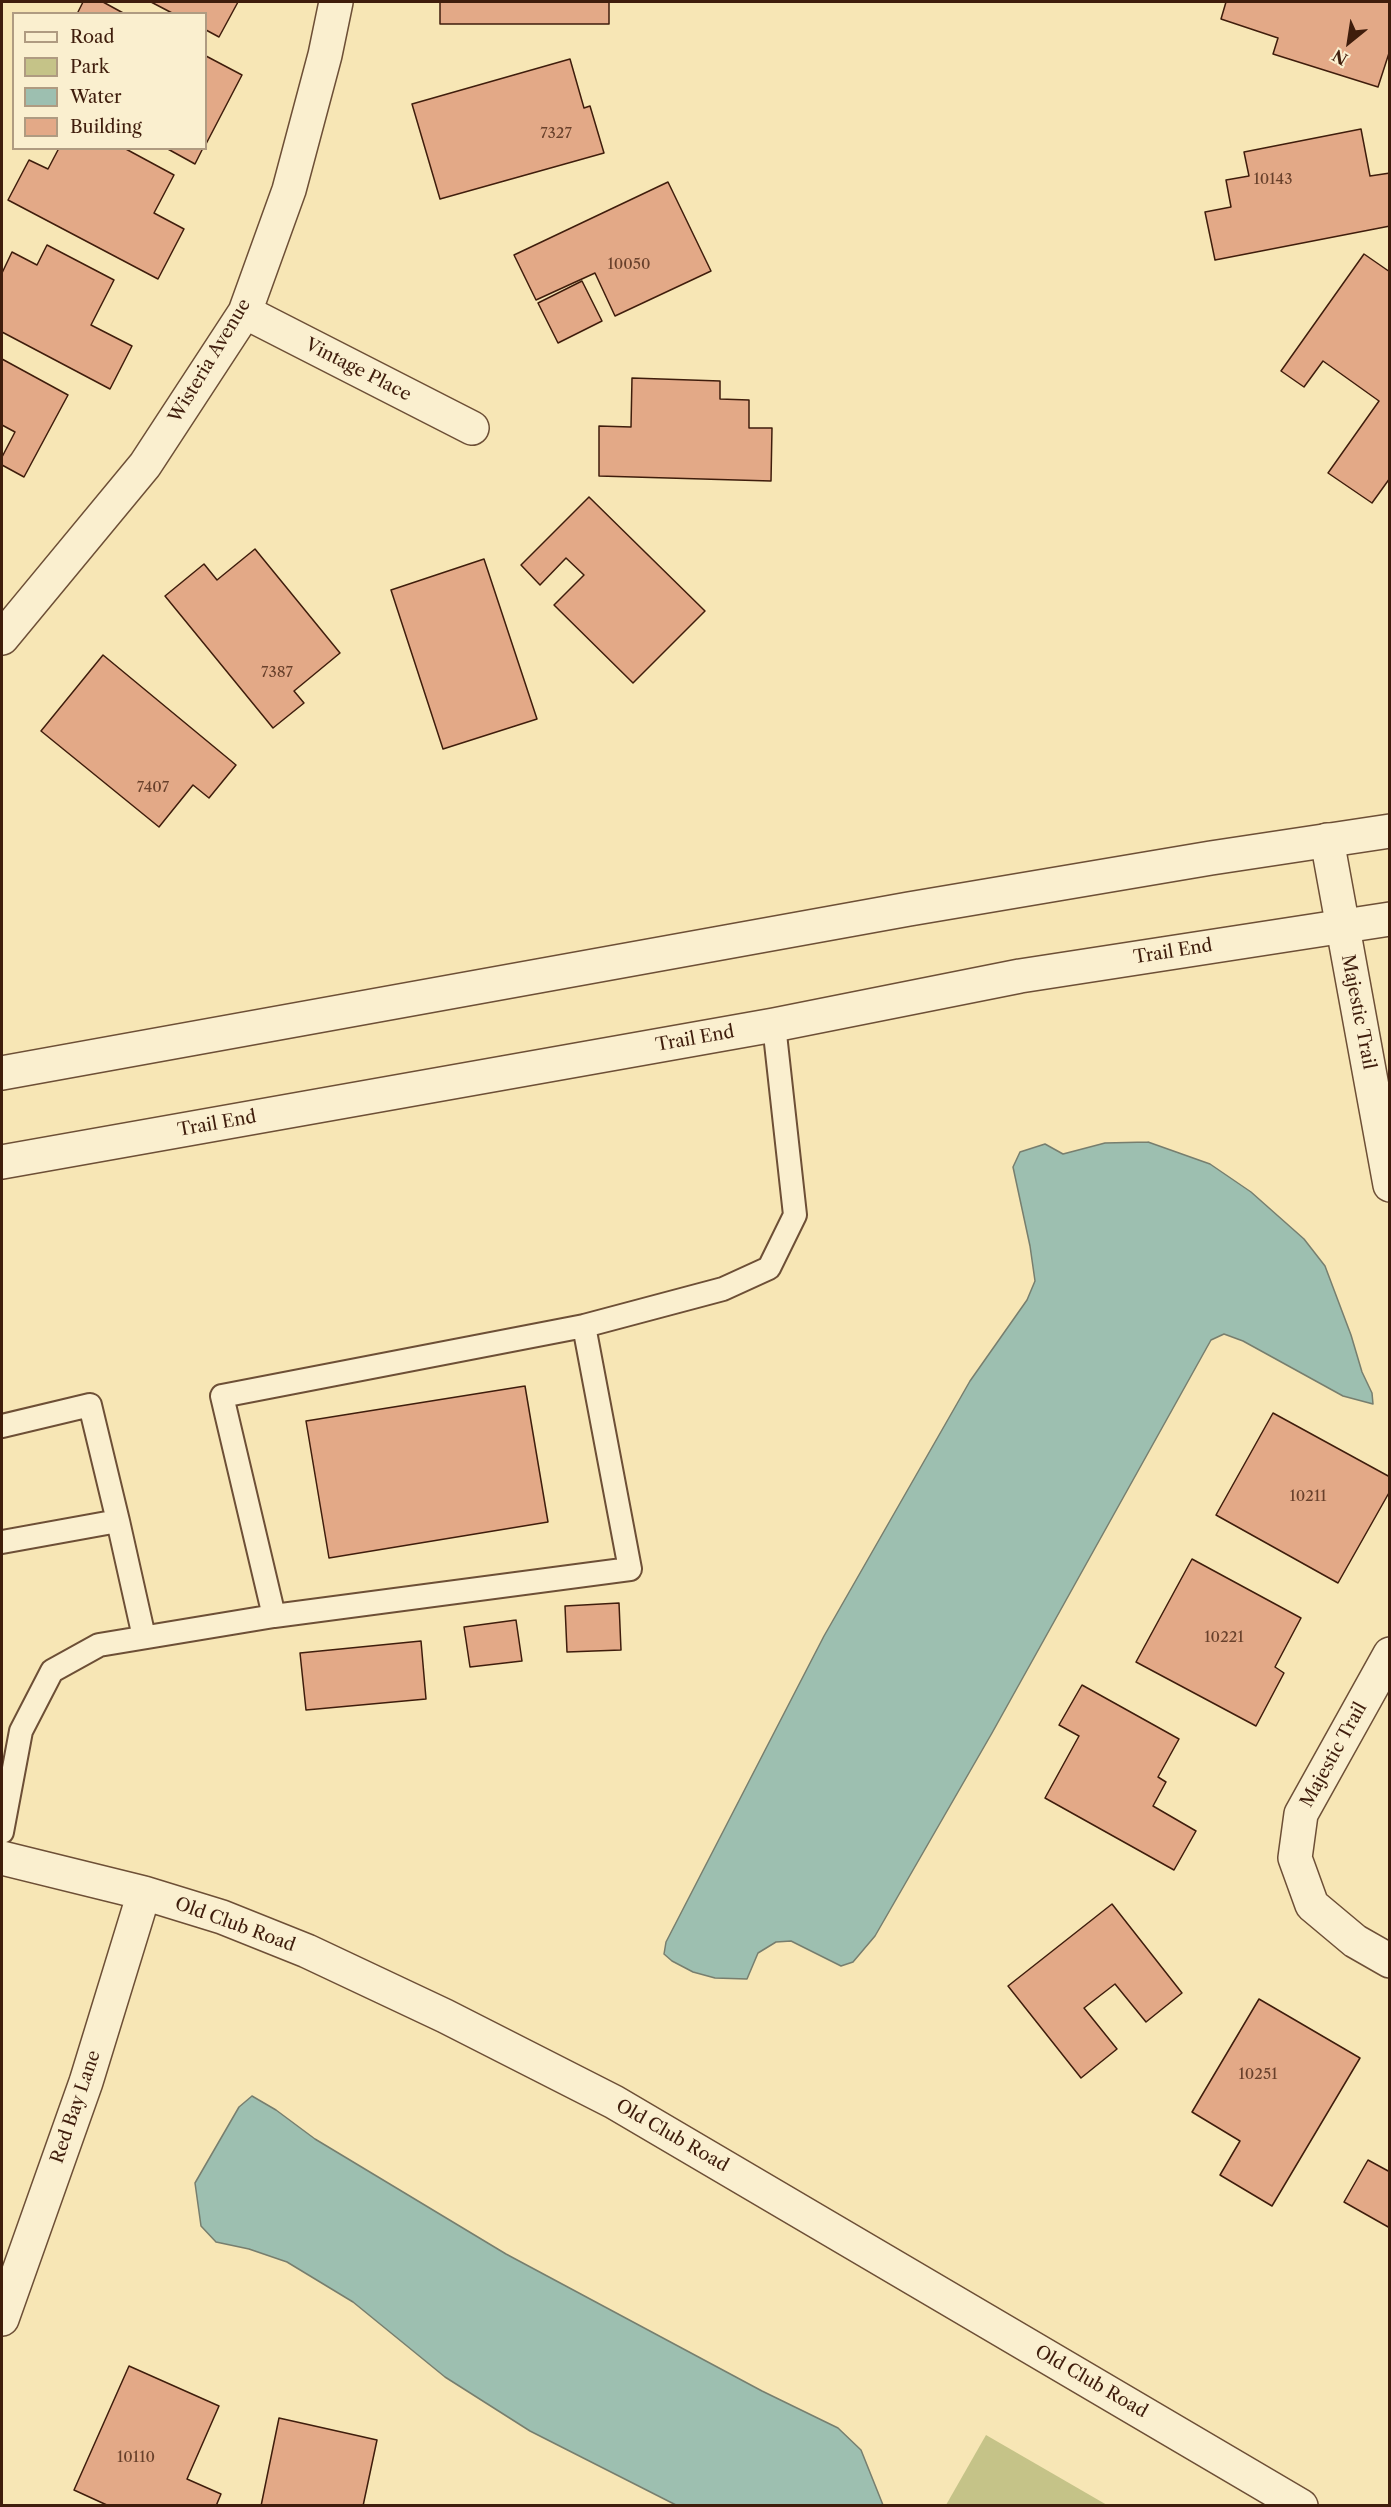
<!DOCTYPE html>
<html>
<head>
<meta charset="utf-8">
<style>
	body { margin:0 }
	#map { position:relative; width:1391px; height:2507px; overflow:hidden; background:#f7e6b5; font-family:"Libre Caslon Text",serif }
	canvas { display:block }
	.frame { position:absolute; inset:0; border:3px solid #3f1d0c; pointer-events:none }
	.legend { position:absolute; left:12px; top:12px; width:195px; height:138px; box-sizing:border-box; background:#faefcf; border:2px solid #af9b81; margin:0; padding:8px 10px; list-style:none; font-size:18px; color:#3f1d0c }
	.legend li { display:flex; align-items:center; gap:12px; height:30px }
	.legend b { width:30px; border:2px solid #af9b81 }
	.north { position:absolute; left:1319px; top:12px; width:60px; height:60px; -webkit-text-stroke:4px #faefcf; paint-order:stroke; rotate:210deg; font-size:16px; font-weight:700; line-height:24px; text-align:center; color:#3f1d0c }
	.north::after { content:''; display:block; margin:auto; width:21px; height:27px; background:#3f1d0c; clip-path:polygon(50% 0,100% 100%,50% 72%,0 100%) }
</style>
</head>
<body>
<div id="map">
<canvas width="1391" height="2507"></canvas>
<div class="frame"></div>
<ul class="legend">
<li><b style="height:8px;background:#faefcf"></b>Road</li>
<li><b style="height:16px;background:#c5c388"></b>Park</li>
<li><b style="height:16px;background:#9dbfb0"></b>Water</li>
<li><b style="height:16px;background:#e3a987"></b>Building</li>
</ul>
<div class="north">N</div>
</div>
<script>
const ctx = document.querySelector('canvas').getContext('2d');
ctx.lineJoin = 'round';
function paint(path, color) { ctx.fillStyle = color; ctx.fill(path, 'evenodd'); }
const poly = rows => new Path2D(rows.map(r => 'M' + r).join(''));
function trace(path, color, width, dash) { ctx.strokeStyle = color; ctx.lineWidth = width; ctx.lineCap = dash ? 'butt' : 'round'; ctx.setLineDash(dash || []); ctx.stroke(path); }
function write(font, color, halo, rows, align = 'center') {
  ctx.font = font + ' "Libre Caslon Text",serif'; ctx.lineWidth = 5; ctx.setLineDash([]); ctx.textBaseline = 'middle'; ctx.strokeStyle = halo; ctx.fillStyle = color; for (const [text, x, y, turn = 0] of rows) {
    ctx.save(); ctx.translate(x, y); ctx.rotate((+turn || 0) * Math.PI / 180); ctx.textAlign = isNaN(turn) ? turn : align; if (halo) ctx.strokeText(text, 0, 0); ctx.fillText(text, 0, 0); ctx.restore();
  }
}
const green = poly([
	[986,2435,1107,2505,946,2505]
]);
const water = poly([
	[1148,1142,1210,1164,1251,1192,1304,1239,1325,1266,1351,1335,1362,1372,1372,1393,1373,1404,1343,1396,1243,1341,1224,1334,1211,1340,992,1733,875,1936,853,1962,841,1966,791,1941,776,1942,758,1953,747,1979,715,1978,693,1972,672,1961,664,1954,666,1942,824,1636,970,1381,1027,1300,1035,1281,1030,1246,1013,1167,1020,1152,1045,1144,1063,1154,1105,1143,1148,1142],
	[252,2096,276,2110,315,2139,506,2254,762,2391,838,2428,861,2450,883,2505,676,2505,530,2431,445,2377,353,2302,287,2262,249,2249,216,2242,201,2226,195,2183,239,2107,252,2096]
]);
const building = poly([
	[83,2,103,2,125,14,77,14,83,2],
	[151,2,238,2,219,37,206,30,206,14,174,14,151,2],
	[440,2,609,2,609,24,440,24,440,2],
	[1226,2,1390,2,1390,50,1378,87,1273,54,1278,38,1221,19,1226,2],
	[206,56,242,75,206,144,206,56],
	[570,59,584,108,590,106,604,153,440,199,412,104,570,59],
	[1361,129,1370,176,1390,173,1390,226,1215,260,1205,212,1231,207,1226,180,1249,176,1244,152,1361,129],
	[59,148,124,148,174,175,154,213,184,229,158,279,8,200,29,160,48,169,59,148],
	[166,148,203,148,195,164,166,148],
	[668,182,711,271,615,316,595,273,536,300,514,255,668,182],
	[47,245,114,280,91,325,132,346,110,389,2,332,2,273,12,252,37,265,47,245],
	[1364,254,1390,272,1390,478,1372,503,1328,473,1379,401,1323,361,1304,387,1281,371,1364,254],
	[582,281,602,321,558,343,538,303,582,281],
	[2,359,68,395,24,477,2,465,2,457,15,432,2,425,2,359],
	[632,378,720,381,720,399,749,400,749,428,772,428,771,481,599,476,599,426,631,427,632,378],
	[589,497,705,611,633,683,554,605,584,575,566,558,540,585,521,565,589,497],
	[255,549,340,653,294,691,304,703,273,728,165,596,204,564,217,580,255,549],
	[484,559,537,719,443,749,391,590,484,559],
	[103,655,236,765,209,798,193,785,159,827,41,731,103,655],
	[525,1386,548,1522,329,1558,306,1421,525,1386],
	[1273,1413,1390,1477,1390,1491,1338,1583,1216,1515,1273,1413],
	[1192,1559,1301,1618,1275,1667,1284,1673,1256,1726,1136,1662,1192,1559],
	[619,1603,621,1650,567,1652,565,1606,619,1603],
	[516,1620,522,1661,470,1667,464,1627,516,1620],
	[421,1641,426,1699,306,1710,300,1653,421,1641],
	[1082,1685,1179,1739,1158,1777,1166,1782,1153,1806,1196,1831,1174,1870,1045,1798,1079,1736,1059,1725,1082,1685],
	[1112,1904,1182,1993,1146,2022,1115,1984,1084,2008,1117,2049,1081,2078,1008,1986,1112,1904],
	[1259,1999,1360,2058,1272,2206,1220,2175,1240,2141,1192,2112,1259,1999],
	[1368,2160,1390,2172,1390,2228,1344,2202,1368,2160],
	[129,2366,219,2406,187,2479,221,2494,216,2506,109,2506,74,2490,129,2366],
	[279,2418,377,2440,363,2506,261,2506,279,2418]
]);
const service = poly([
	[2,1426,90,1405,118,1521],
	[2,1542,118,1521,144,1637],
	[274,1616,222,1396,584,1326,723,1289,769,1268,795,1215,774,1025],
	[2,1832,21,1731,52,1671,99,1645,274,1616,630,1569,584,1326]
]);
const minor = poly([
	[245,312,472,428],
	[2,638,145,465,245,312,289,190,325,55,336,2],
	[1327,840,1390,1185],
	[1390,1654,1301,1814,1295,1858,1312,1905,1355,1941,1390,1961],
	[2,1858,144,1893,222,1917,307,1951,445,2016,614,2102,1301,2506],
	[2,2319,86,2082,144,1893]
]);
const tertiary = poly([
	[2,1073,909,909,1211,858,1390,831],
	[2,1162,774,1025,1020,976,1390,919]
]);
const numberNames = [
	["7327",556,134],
	["10143",1273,180],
	["10050",629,265],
	["7387",277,673],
	["7407",153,788],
	["10211",1308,1497],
	["10221",1224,1638],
	["10251",1258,2075],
	["10110",136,2458]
];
const streetNames = [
	["Wisteria Avenue",210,361,-59],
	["Vintage Place",358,370,27],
	["Trail End",1173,952,-9],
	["Majestic Trail",1358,1012,79],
	["Trail End",695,1039,-10],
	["Trail End",217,1124,-10],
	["Majestic Trail",1334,1755,-61],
	["Old Club Road",235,1925,20],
	["Red Bay Lane",76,2107,-71],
	["Old Club Road",672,2136,30],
	["Old Club Road",1091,2382,30]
];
paint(green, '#c5c388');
paint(water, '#9dbfb0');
trace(water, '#777e6e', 1.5);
paint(building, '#e3a987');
trace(building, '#3f1d0c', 1.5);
trace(service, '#6d4f36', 26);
trace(minor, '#6d4f36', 36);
trace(tertiary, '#6d4f36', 36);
trace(service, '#faefcf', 22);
trace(minor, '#faefcf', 33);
trace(tertiary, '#faefcf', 33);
write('15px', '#68402b', null, numberNames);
write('18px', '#3f1d0c', '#faefcf', streetNames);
</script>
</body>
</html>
